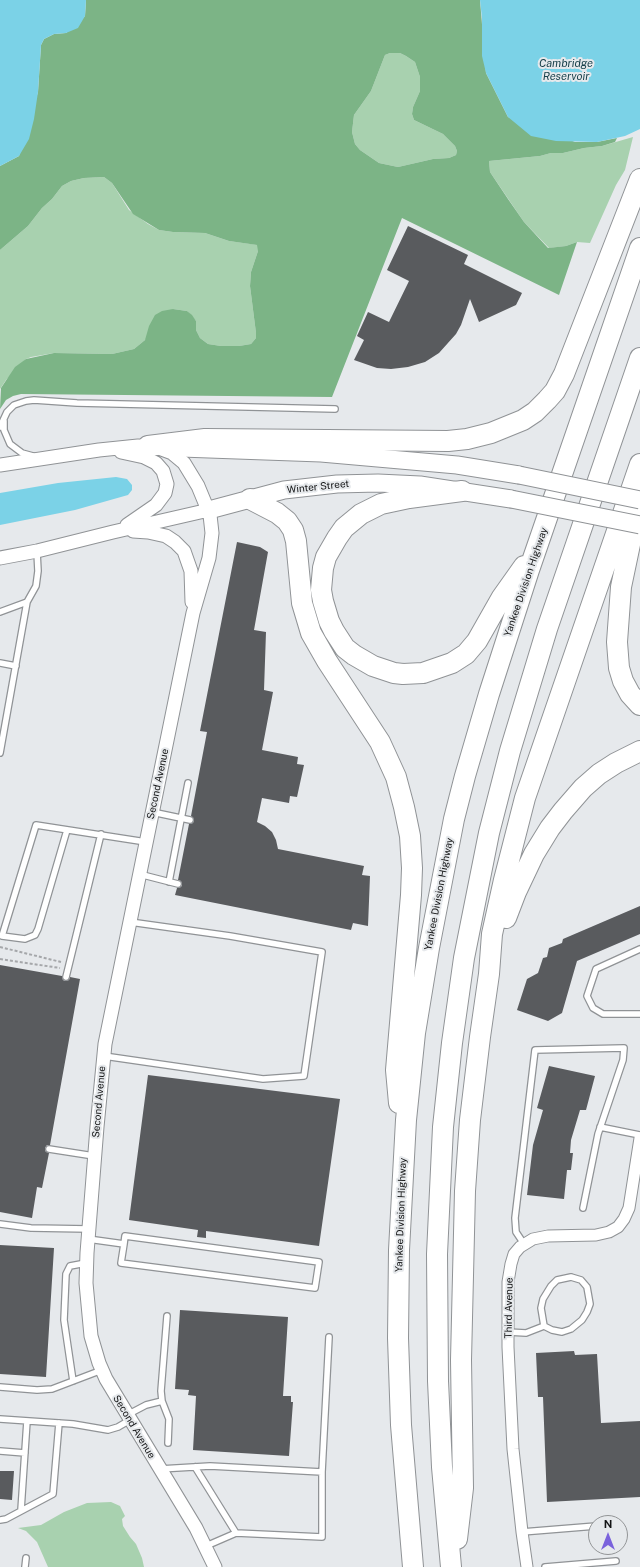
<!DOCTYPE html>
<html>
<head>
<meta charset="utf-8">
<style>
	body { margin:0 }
	#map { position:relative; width:640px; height:1567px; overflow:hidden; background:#e6e9ec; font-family:"Public Sans",sans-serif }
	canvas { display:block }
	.north { position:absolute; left:588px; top:1515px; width:40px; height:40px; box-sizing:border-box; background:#e6e9ec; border:1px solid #929496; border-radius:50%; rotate:0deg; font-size:11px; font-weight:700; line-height:16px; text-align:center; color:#131415 }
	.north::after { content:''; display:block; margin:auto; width:14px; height:18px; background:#7a62dc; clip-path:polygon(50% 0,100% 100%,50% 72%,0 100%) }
</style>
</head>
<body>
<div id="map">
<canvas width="640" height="1567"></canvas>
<div class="north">N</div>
</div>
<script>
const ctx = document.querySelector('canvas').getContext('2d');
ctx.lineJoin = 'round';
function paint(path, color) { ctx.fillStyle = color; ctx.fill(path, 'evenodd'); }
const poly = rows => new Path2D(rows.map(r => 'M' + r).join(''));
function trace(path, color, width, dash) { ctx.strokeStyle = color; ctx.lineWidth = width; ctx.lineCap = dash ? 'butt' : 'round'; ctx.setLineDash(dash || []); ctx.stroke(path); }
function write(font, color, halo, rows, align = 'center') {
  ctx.font = font + ' "Public Sans",sans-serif'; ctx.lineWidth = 4; ctx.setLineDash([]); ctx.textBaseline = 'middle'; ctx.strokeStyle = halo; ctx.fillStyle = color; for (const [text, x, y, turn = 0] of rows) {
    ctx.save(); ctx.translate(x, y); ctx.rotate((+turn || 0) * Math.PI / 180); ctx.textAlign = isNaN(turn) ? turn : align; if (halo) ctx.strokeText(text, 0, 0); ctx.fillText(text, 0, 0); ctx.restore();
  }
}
const green = poly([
	[390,53,400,53,406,56,415,62,420,77,420,91,413,107,412,114,414,120,443,134,455,146,457,151,456,155,449,158,433,159,398,167,379,163,360,150,355,144,352,132,354,115,371,91,385,55],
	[633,137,625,170,616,185,590,243,577,242,566,246,549,248,524,222,490,172,489,161,540,156,551,153,563,153,584,148,602,146],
	[104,177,112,183,129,210,148,224,159,230,173,232,205,233,229,241,258,245,258,251,251,272,250,286,256,333,256,338,251,344,239,346,221,346,208,344,200,338,196,330,196,321,187,311,173,309,145,340,134,349,112,354,54,353,31,357,26,359,6,380,0,389,0,250,28,226,42,208,52,199,62,186,71,181,84,178],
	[111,1502,120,1506,125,1516,122,1519,123,1526,130,1537,136,1544,142,1558,144,1567,48,1567,37,1542,26,1531,18,1528,41,1525,64,1512,87,1503]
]);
const forest = poly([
	[86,0,480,0,486,73,508,117,575,142,597,142,617,138,615,142,602,146,584,148,563,153,551,153,540,156,489,161,490,172,508,199,524,222,548,248,566,246,577,242,559,295,402,218,332,397,21,394,13,396,6,400,0,409,1,388,15,367,26,359,54,353,112,354,134,349,145,340,149,326,155,315,162,311,173,309,187,311,192,315,196,321,196,330,200,338,208,344,221,346,239,346,251,344,256,338,256,333,250,286,251,272,258,251,257,245,229,241,205,233,173,232,159,230,133,214,112,183,104,177,84,178,71,181,62,186,52,199,42,208,28,226,0,250,0,166,19,156,38,92,41,45,44,39,54,34,66,33,85,16],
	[390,53,400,53,406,56,415,62,420,77,420,91,413,107,412,114,414,120,443,134,455,146,457,151,456,155,449,158,433,159,398,167,379,163,360,150,355,144,352,132,354,115,371,91,385,55]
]);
const water = poly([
	[0,0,86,0,85,16,78,28,66,33,54,34,44,39,41,45,38,92,34,119,29,139,19,156,0,166],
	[480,0,640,0,640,129,625,136,597,142,556,141,531,136,508,117,486,73,482,56,482,18],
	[116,477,127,479,132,485,132,490,128,495,75,510,0,525,0,493,58,483]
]);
const building = poly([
	[408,226,468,255,464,264,522,293,516,305,479,322,470,299,461,325,456,334,439,353,425,362,408,367,391,369,377,368,354,360,364,340,357,336,368,312,389,322,409,281,387,270],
	[237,542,260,547,268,552,254,630,266,632,264,690,273,692,262,750,298,757,297,764,304,765,297,797,290,796,289,803,262,798,257,822,265,826,272,832,276,840,278,849,364,866,362,875,370,876,368,926,353,923,351,930,175,895,177,888,181,887,182,885,181,881,178,880,189,824,193,823,194,820,191,816,207,732,200,731],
	[640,906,640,934,577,961,562,1013,548,1021,517,1010,527,979,538,973,543,958,547,957,549,948,562,943,563,939],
	[0,965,62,976,63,980,65,981,69,980,70,977,80,979,50,1145,47,1145,45,1148,45,1151,49,1153,42,1188,37,1187,32,1218,0,1212],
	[549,1066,595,1076,586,1110,580,1110,571,1140,570,1153,573,1153,571,1170,567,1170,564,1199,527,1195,533,1145,543,1110,537,1108],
	[148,1075,340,1099,319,1246,206,1231,206,1238,197,1237,198,1230,129,1220],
	[0,1245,54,1248,46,1377,0,1374],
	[180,1310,288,1317,283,1396,291,1396,291,1402,293,1402,289,1456,193,1450,196,1396,188,1395,189,1390,175,1389],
	[574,1351,575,1355,597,1354,601,1423,640,1421,640,1497,547,1502,543,1397,538,1397,536,1353],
	[0,1471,14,1471,12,1500,0,1499]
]);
const path = poly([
	[0,947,61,962],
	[0,959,60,968]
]);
const service = poly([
	[4,421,4,430,10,444,22,453,33,456],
	[0,427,7,412,14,405,26,401,34,400,77,403,335,409],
	[0,612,27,602,36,586,38,571,37,552],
	[0,663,16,666],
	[0,753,27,602],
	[152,812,190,820],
	[67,830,38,929,35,935,25,939,2,936,36,825,146,842],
	[139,874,178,884],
	[169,882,188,783],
	[640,949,596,969,587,996,593,1008,603,1014,640,1014],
	[66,977,101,834],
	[104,1056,263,1079,304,1076,322,952,230,936,130,922],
	[600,1127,640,1135],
	[49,1149,94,1156],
	[0,1224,31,1228,89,1229],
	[88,1239,124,1244,125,1236,319,1262,315,1288,121,1263,124,1244],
	[524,1244,516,1232,515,1218,535,1050,624,1048,623,1060,598,1134,583,1208],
	[571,1277,581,1280,587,1287,590,1304,587,1312,582,1320,571,1329,562,1332,552,1330,544,1326,541,1308,543,1299,551,1286,557,1280,571,1277],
	[508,1332,526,1333,544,1326],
	[73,1381,64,1320,66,1274,70,1266,86,1263],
	[0,1387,37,1390,52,1389,102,1370],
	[162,1401,169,1419,168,1443],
	[127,1415,146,1405,162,1401,161,1391,167,1316],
	[0,1419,73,1424,108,1430,118,1427,130,1420],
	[0,1451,25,1453],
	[195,1467,236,1533],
	[160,1469,210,1466,322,1472,322,1537,236,1533,206,1546],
	[322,1472,329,1337],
	[21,1510,27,1421],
	[0,1520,6,1519,53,1494,59,1423],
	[522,1532,596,1526],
	[25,1567,26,1558],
	[545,1567,616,1561]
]);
const minor = poly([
	[527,1567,522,1532,513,1449,508,1347,508,1282,511,1264,514,1254,520,1247,533,1239,548,1236,596,1235,609,1232,618,1227,624,1219,629,1208,640,1138]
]);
const tertiary = poly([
	[121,452,144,457,156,463,163,471,167,484,165,493,156,505,127,525],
	[0,465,99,450,138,446,156,447,172,453,184,463,198,486,210,515,212,533,209,558,193,613,105,1044,97,1127,87,1253,86,1283,91,1336,99,1363,106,1379,196,1528,215,1567],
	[133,531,148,532,166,536,175,542,184,551,191,571,192,602],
	[0,558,37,551,113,532,209,510]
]);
const primary = poly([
	[181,448,321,453,457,465,519,475],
	[209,510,284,490,337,484,378,483,420,485,511,499]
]);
const motorway = poly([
	[148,446,205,439,448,441,467,439,491,433,523,420,535,412,547,400,555,391,564,374,640,179],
	[462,491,409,498,381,504,361,514,344,528,337,538,326,557,323,568,321,590,323,601,329,621,334,631,345,648,354,655,373,666,394,673,403,674,423,673,452,663,466,654,477,641,502,597,524,566],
	[250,499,277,513,287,521,293,530,296,541,302,603,311,633,327,661,380,742,396,777,404,807,410,836,412,868,411,895,396,1070,399,1103],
	[638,506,621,587,617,642,619,668,623,681,630,694,640,705],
	[506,918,516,892,534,854,550,828,563,811,583,788,599,774,616,763,640,751],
	[457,1539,463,1488,461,1360,465,1191,470,1120,480,1037,489,974,492,934,504,880,525,798,640,464],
	[413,1567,401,1425,398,1338,399,1250,406,1120,415,1033,429,948,454,819,465,776,489,694,529,570,640,248],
	[451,1567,442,1467,438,1381,437,1254,443,1127,452,1043,464,958,489,833,510,751,547,629,640,358]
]);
const primaryBridge = poly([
	[519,475,640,500],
	[511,499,640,525]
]);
const streetNames = [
	["Winter Street",318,487,-6],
	["Yankee Division Highway",526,582,-71],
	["Second Avenue",158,784,-78],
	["Yankee Division Highway",439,894,-79],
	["Second Avenue",99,1102,-85],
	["Yankee Division Highway",401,1215,-88],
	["Third Avenue",509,1308,-89],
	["Second Avenue",134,1427,59]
];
const waterNames = [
	["Cambridge",566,64],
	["Reservoir",566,77]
];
paint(green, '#a8d1af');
paint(forest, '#7cb486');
paint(water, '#7bd2e7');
paint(building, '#595b5e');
trace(service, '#909396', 8);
trace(minor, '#909396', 13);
trace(tertiary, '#909396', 15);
trace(primary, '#909396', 19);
trace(motorway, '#909396', 22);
trace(path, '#a5a7aa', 2, [3, 2]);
trace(service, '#fff', 5.5);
trace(minor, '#fff', 11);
trace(tertiary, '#fff', 13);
trace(primary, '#fff', 17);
trace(motorway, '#fff', 20);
trace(primaryBridge, '#909396', 19, []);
trace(primaryBridge, '#fff', 17);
write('10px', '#131415', '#e6e9ec', streetNames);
write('italic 11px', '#19414b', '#e6e9ec', waterNames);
</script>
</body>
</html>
